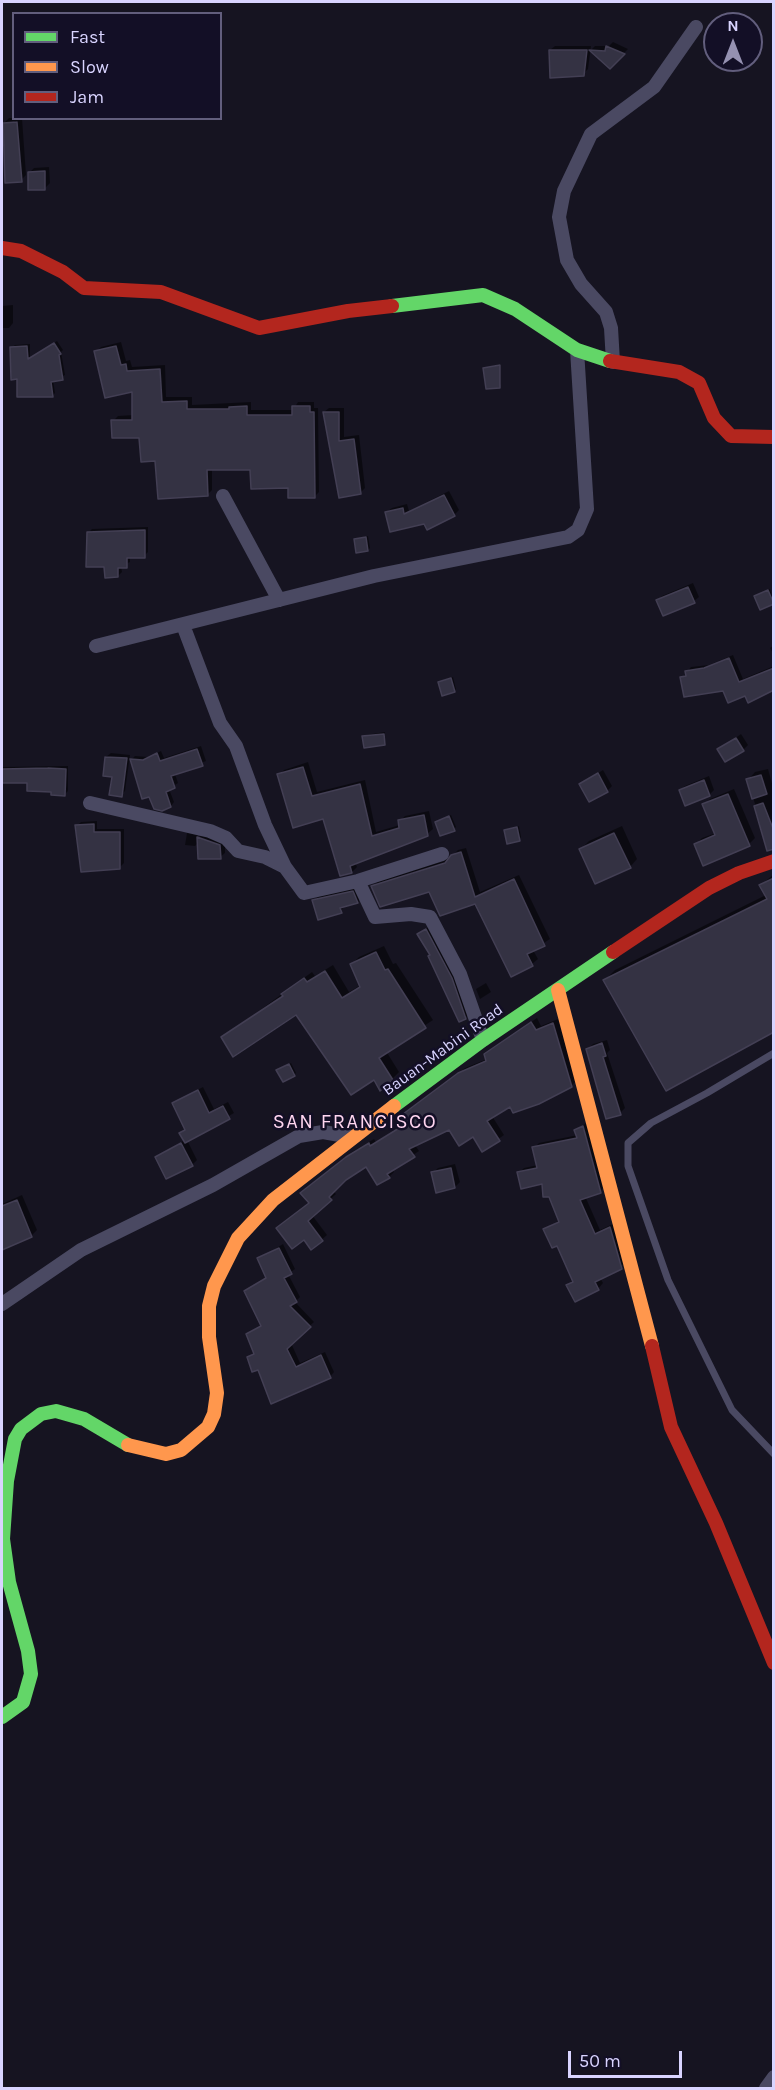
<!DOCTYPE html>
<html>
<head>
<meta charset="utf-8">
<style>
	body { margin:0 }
	#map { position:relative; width:775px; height:2090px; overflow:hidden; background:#161421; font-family:Karla,sans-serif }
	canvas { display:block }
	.frame { position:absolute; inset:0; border:3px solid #d9d4ff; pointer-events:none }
	.legend { position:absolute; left:12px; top:12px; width:210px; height:108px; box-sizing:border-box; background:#130f26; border:2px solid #625e7d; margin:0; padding:8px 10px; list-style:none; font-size:18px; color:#d9d4ff }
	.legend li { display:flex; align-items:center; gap:12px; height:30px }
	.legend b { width:30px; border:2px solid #625e7d }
	.north { position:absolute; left:703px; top:12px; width:60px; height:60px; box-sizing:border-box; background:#130f26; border:2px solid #625e7d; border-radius:50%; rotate:0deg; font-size:16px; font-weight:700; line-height:24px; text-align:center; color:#d9d4ff }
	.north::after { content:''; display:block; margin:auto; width:21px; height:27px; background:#9591b1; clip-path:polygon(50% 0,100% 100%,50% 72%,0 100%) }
	.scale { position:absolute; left:568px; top:2051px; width:114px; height:27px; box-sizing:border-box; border:3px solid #d9d4ff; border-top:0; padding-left:8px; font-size:18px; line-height:21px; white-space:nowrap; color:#d9d4ff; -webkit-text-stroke:4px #130f26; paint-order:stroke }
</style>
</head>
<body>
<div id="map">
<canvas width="775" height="2090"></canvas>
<div class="frame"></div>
<ul class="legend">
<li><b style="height:8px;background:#63d668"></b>Fast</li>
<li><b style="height:8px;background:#ff974d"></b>Slow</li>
<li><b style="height:8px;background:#b3261e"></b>Jam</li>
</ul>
<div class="north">N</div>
<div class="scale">50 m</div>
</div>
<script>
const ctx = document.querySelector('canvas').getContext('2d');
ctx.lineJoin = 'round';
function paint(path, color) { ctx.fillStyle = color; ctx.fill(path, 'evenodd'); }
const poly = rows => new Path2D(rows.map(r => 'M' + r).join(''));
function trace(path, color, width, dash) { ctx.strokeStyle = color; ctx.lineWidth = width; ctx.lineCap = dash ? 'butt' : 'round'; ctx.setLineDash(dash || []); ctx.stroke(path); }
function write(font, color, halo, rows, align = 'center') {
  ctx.font = font + ' Karla,sans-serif'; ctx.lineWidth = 5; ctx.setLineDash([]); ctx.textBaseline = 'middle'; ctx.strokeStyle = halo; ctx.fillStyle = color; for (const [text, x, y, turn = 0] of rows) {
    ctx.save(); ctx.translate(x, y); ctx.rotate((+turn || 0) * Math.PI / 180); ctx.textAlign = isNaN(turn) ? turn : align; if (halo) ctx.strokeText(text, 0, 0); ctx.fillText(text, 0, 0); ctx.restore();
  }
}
const shadow = poly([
	[613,42,628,49,610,67,591,50,595,46,609,46],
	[555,46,591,46,588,69,583,74,550,50],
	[9,118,22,118,26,175,21,180,4,123],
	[49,167,50,183,45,188,29,173,34,168],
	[13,305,13,323,9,328,2,328,2,306],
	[57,341,63,350,61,352,65,375,53,380,55,393,52,396,19,378,12,348,15,345,30,344,30,358],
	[121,342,126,361,130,360,132,367,165,365,166,397,192,397,192,405,251,402,251,410,293,410,298,402,314,402,314,408,318,408,319,492,314,497,252,469,212,469,212,490,207,495,157,459,140,436,113,421,118,416,134,415,133,390,96,352,101,347],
	[501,364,501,384,499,386,484,368],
	[329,408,344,408,344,437,359,435,365,488,360,493,324,412],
	[449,491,459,510,454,515,425,522,387,512,392,508,407,504,409,511],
	[148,527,148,552,144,556,130,556,130,562,121,566,122,572,118,576,106,566,88,533,92,529],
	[368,536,370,548,368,550,355,539],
	[693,583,699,597,694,601,657,601,662,596],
	[770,589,774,602,761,608,756,596],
	[774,645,774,655,770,648],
	[733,655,743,679,774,666,774,690,745,694,682,678,691,667,709,665],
	[453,677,456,689,454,691,439,683],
	[385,732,384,744,364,737,366,735],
	[741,734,748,745,743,750,719,750],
	[201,746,206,761,175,774,178,783,169,789,174,802,171,806,150,795,143,797,132,759,135,756,148,757,161,751,164,758],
	[111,753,130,755,125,791,121,795,106,757],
	[308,762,317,792,365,780,376,832,400,825,400,821,405,816,429,811,433,829,427,834,355,862,357,867,352,872,341,874,324,817,279,775,284,770],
	[68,766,68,791,64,795,28,781,2,782,2,767],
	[768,769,773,787,774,847,768,849,748,780,755,772],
	[603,770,612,786,607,791,581,784],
	[709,776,714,790,709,795,680,790,685,786],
	[734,789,755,838,749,844,696,844,702,838,716,833,704,805,710,799],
	[451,815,456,827,454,829,437,822],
	[97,821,97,829,124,829,124,863,120,867,77,826,81,822],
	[519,826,521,837,519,839,506,831],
	[622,826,637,859,630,867,581,849,589,841],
	[187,833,198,835,197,839,204,833,225,841,225,853,220,857,199,842,195,846,185,845],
	[466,848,480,892,519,875,550,939,533,950,538,959,532,964,475,902,430,890,372,887,378,881,450,858,458,850],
	[774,874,774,1030,605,980,615,970,766,895,761,885],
	[358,887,362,897,358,902,345,905,341,911,314,901,319,896],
	[431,925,470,1013,465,1018,419,934],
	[384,946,393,964,396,963,433,1020,386,1051,399,1072,392,1079,374,1078,296,1013,222,1038,312,972,315,976,333,965,349,992,361,985,351,965,359,957],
	[486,983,491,992,480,999,476,989],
	[537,1018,541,1026,558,1019,576,1081,571,1086,511,1104,492,1116,504,1135,483,1150,473,1135,449,1128,415,1145,419,1151,392,1169,394,1172,389,1177,367,1165,345,1179,333,1191,336,1194,312,1215,327,1235,312,1248,304,1238,278,1228,310,1202,307,1188,352,1152,374,1139,376,1142,405,1124,401,1117,406,1112,465,1068,487,1059,491,1050],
	[607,1040,610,1050,607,1053,625,1108,620,1113,588,1049,593,1044],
	[291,1063,296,1073,294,1075,280,1069],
	[203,1087,214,1109,228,1102,234,1113,187,1140,197,1160,192,1165,157,1157,185,1140,181,1133,186,1128,173,1103],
	[588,1122,605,1186,600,1191,585,1196,600,1230,615,1223,626,1263,600,1278,603,1283,598,1289,568,1285,574,1279,558,1244,545,1229,560,1220,543,1182,519,1173,524,1168,538,1165,534,1148,539,1143,578,1135,576,1130],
	[455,1164,460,1182,455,1187,433,1173,438,1168],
	[22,1195,37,1230,31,1236,2,1248,2,1204],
	[283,1244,295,1269,288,1274,300,1297,295,1302,314,1322,291,1343,300,1363,325,1352,334,1372,330,1377,259,1368,248,1357,255,1352,248,1335,262,1325,246,1291,268,1277,259,1259]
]);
const building = poly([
	[606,46,625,54,610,69,589,50,605,51,606,46],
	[549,50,587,50,584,76,550,78,549,50],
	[17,122,22,182,5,183,3,123,17,122],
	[45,171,45,190,28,190,28,172,45,171],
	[54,343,61,354,59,355,63,380,51,382,53,397,17,397,17,379,11,380,10,347,27,346,28,359,54,343],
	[116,346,121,365,126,364,127,371,160,369,162,402,187,401,187,409,229,409,229,407,247,406,247,415,292,415,292,406,310,406,310,412,314,412,315,498,288,498,288,488,251,489,250,470,207,470,208,496,158,499,155,461,141,462,139,438,112,438,111,420,132,420,132,392,105,398,94,351,116,346],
	[500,365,500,388,486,389,483,368,500,365],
	[323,412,339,412,339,441,354,439,361,494,339,498,323,412],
	[444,495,455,516,427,530,424,524,390,532,385,512,403,508,404,514,444,495],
	[145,530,145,558,127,558,127,568,118,568,118,577,105,578,104,567,86,567,87,532,145,530],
	[366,537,368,551,356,553,354,539,366,537],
	[688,587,695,603,663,616,656,600,688,587],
	[768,590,774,604,760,610,754,596,768,590],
	[729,658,739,682,774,668,774,690,748,703,745,696,728,703,723,691,684,697,680,677,686,676,685,671,704,668,729,658],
	[451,678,455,692,442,696,438,682,451,678],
	[384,734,385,745,364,748,362,736,384,734],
	[736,738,744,751,725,762,717,749,736,738],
	[197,749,203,766,171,776,175,788,166,792,171,807,162,811,154,809,149,797,142,799,130,759,143,760,157,753,160,761,197,749],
	[105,757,127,758,122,797,109,795,112,777,103,776,105,757],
	[303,767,312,796,360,784,372,836,399,828,398,820,424,815,428,836,350,866,352,873,340,876,323,819,293,828,277,774,303,767],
	[48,768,66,769,65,796,51,795,51,792,27,791,27,783,2,783,2,769,48,768],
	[598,773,608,792,589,802,579,784,598,773],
	[761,775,767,794,752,799,746,779,761,775],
	[704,780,710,796,685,806,679,790,704,780],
	[728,794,750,846,703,866,694,844,715,835,702,804,728,794],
	[763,803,774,831,774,849,767,851,754,806,763,803],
	[449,816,455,831,440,836,435,822,449,816],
	[94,824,94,832,120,832,120,869,81,872,75,825,94,824],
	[517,827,520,841,507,844,504,830,517,827],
	[614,833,631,868,595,884,579,849,614,833],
	[197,837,220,845,221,859,198,859,197,837],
	[461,852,475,897,514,879,545,946,527,954,533,966,511,977,475,904,440,916,429,892,380,907,371,886,445,863,451,855,461,852],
	[774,878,774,1032,666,1091,603,980,767,899,759,885,774,878],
	[353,891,358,903,340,908,342,913,318,920,312,900,353,891],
	[426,929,452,978,466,1019,459,1022,428,956,430,955,417,934,426,929],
	[376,952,385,970,388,969,426,1028,379,1058,393,1080,380,1091,374,1080,351,1095,296,1015,233,1057,221,1037,283,996,281,994,304,978,307,982,325,971,342,998,360,987,350,964,376,952],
	[531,1022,536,1030,553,1023,572,1087,539,1104,513,1113,510,1107,487,1121,500,1141,482,1152,473,1137,459,1146,449,1130,409,1149,415,1157,387,1174,390,1178,377,1185,366,1167,346,1180,329,1197,332,1200,308,1221,323,1241,311,1250,304,1240,292,1249,276,1228,309,1203,300,1193,346,1157,369,1143,370,1146,404,1125,399,1117,458,1073,486,1061,484,1054,531,1022],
	[602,1043,606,1056,603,1057,621,1115,606,1119,586,1049,602,1043],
	[289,1064,295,1076,283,1082,276,1070,289,1064],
	[198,1090,209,1113,223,1106,230,1119,185,1143,179,1133,185,1130,172,1103,198,1090],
	[583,1126,601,1193,580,1200,595,1234,610,1227,622,1269,595,1282,599,1290,575,1302,566,1285,573,1282,557,1246,552,1248,543,1229,559,1222,549,1197,543,1197,542,1184,521,1189,517,1172,537,1168,532,1147,577,1138,574,1130,583,1126],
	[181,1143,193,1166,166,1179,155,1157,181,1143],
	[451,1168,455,1188,436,1193,431,1172,451,1168],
	[17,1200,32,1237,2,1250,2,1206,17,1200],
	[279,1248,292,1274,284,1278,297,1302,290,1306,311,1327,287,1349,296,1367,321,1355,331,1378,271,1404,258,1370,252,1372,247,1357,254,1354,246,1334,261,1326,244,1291,266,1278,257,1258,279,1248]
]);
const lane = poly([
	[774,1053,707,1093,651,1123,628,1143,628,1166,668,1280,732,1410,774,1454]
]);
const street = poly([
	[613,362,611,328,606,312,581,284,567,260,559,217,564,191,591,134,654,87,696,27],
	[223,496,279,600],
	[183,625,220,723,236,746,265,825,285,867,304,893,358,881,442,854],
	[96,646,374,576,568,537,578,530,587,509,577,350],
	[90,803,210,831,226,838,238,851,265,857,285,867],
	[358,881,375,917,411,914,430,917,460,974,483,1040],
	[2,1304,81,1250,213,1185,299,1136,323,1132,351,1137],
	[766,2088,774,2077]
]);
const fast = poly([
	[392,306,483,295,515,309,577,350,610,361],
	[394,1106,483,1040,613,952],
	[2,1717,23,1702,31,1674,28,1651,9,1582,3,1539,7,1481,15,1439,21,1429,41,1414,56,1411,84,1419,128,1445]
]);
const slow = poly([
	[558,990,652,1346],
	[128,1445,166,1454,181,1450,208,1427,214,1414,217,1393,209,1337,209,1306,214,1286,238,1238,273,1200,394,1106]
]);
const jam = poly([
	[2,248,21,251,63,272,84,288,161,292,259,328,348,311,392,306],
	[610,361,679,372,699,383,714,418,731,436,774,437],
	[613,952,709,888,739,873,774,861],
	[652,1346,671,1427,716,1523,774,1663]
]);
const streetNames = [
	["Bauan-Mabini Road",443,1050,-36]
];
const quarterNames = [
	["SAN FRANCISCO",355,1122]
];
paint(shadow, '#0007');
paint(building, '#343243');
trace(building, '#433f54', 1.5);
trace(lane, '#4a4962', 7);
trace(street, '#4a4962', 14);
trace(fast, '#63d668', 14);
trace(slow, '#ff974d', 14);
trace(jam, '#b3261e', 14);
write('16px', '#d9d4ff', '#130f26', streetNames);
ctx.letterSpacing = '1.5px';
write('20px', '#ffd6f0', '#130f26', quarterNames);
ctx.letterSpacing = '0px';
</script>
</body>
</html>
